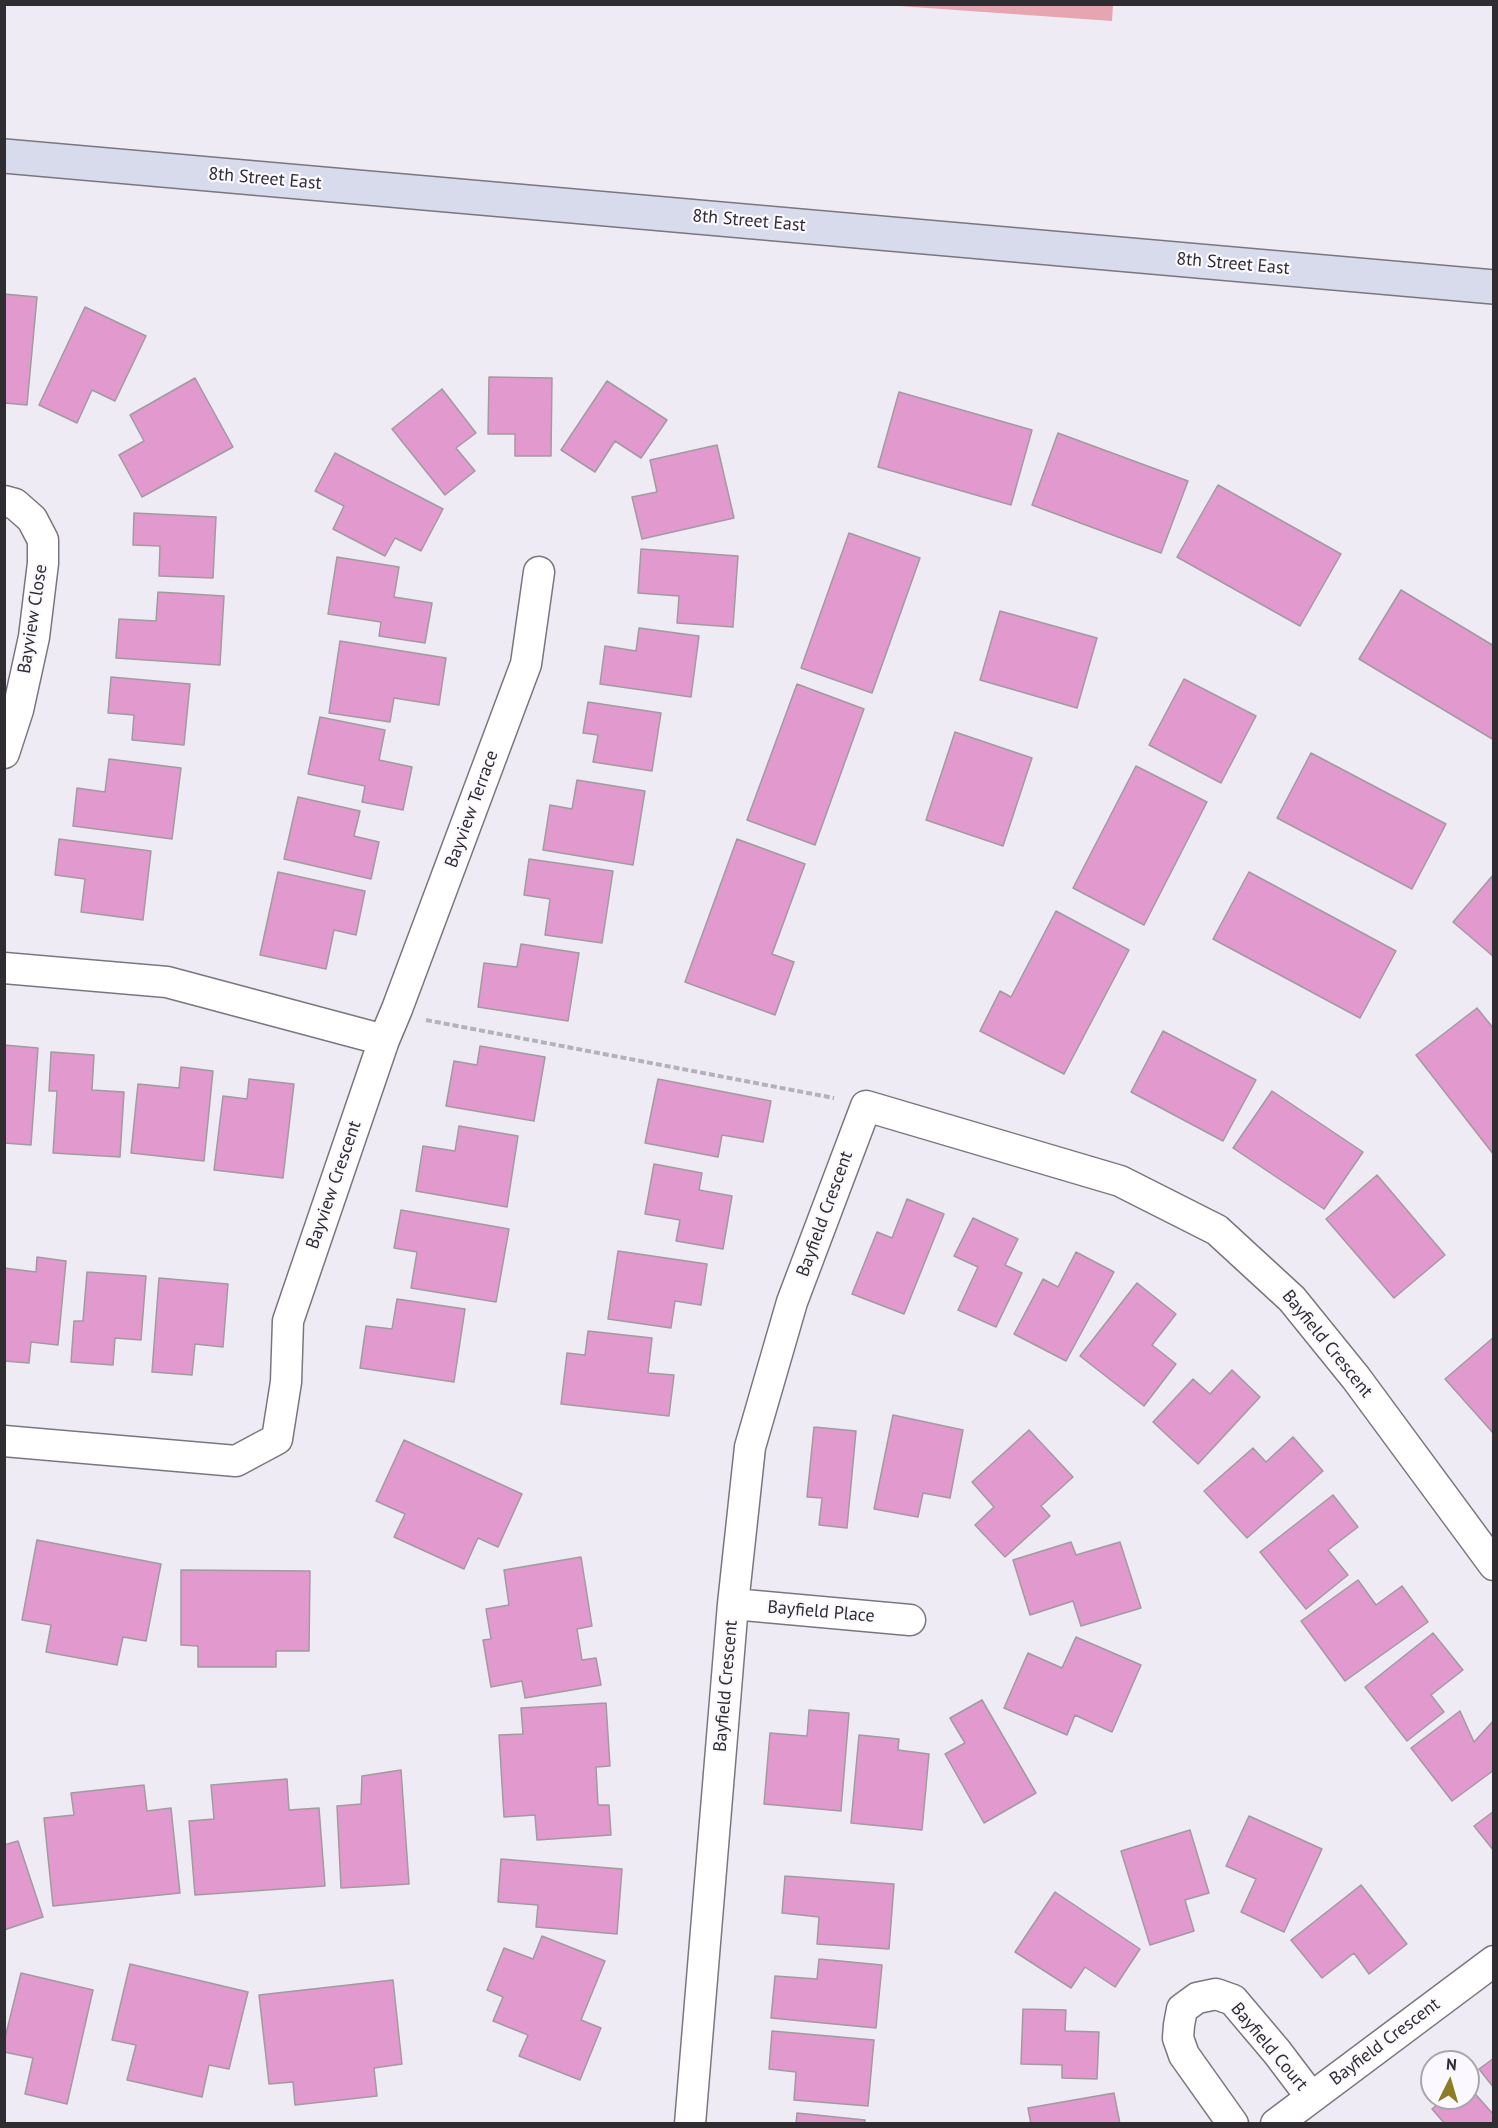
<!DOCTYPE html>
<html>
<head>
<meta charset="utf-8">
<style>
	body { margin:0 }
	#map { position:relative; width:1498px; height:2128px; overflow:hidden; background:#efebf4; font-family:"PT Sans",sans-serif }
	canvas { display:block }
	.frame { position:absolute; inset:0; border:6px solid #2f2d31; pointer-events:none }
	.north { position:absolute; left:1420px; top:2050px; width:60px; height:60px; box-sizing:border-box; background:#fbf9ff; border:2px solid #a9a7ad; border-radius:50%; rotate:5deg; font-size:16px; font-weight:700; line-height:24px; text-align:center; color:#2f2d31 }
	.north::after { content:''; display:block; margin:auto; width:21px; height:27px; background:#8e7d24; clip-path:polygon(50% 0,100% 100%,50% 72%,0 100%) }
</style>
</head>
<body>
<div id="map">
<canvas width="1498" height="2128"></canvas>
<div class="frame"></div>
<div class="north">N</div>
</div>
<script>
const ctx = document.querySelector('canvas').getContext('2d');
ctx.lineJoin = 'round';
function paint(path, color) { ctx.fillStyle = color; ctx.fill(path, 'evenodd'); }
const poly = rows => new Path2D(rows.map(r => 'M' + r).join(''));
function trace(path, color, width, dash) { ctx.strokeStyle = color; ctx.lineWidth = width; ctx.lineCap = dash ? 'butt' : 'round'; ctx.setLineDash(dash || []); ctx.stroke(path); }
function write(font, color, halo, rows, align = 'center') {
  ctx.font = font + ' "PT Sans",sans-serif'; ctx.lineWidth = 4.5; ctx.setLineDash([]); ctx.textBaseline = 'middle'; ctx.strokeStyle = halo; ctx.fillStyle = color; for (const [text, x, y, turn = 0] of rows) {
    ctx.save(); ctx.translate(x, y); ctx.rotate((+turn || 0) * Math.PI / 180); ctx.textAlign = isNaN(turn) ? turn : align; if (halo) ctx.strokeText(text, 0, 0); ctx.fillText(text, 0, 0); ctx.restore();
  }
}
const green = poly([
	[885,5,1113,5,1112,21]
]);
const building = poly([
	[4,294,37,297,27,405,4,403,4,294],
	[85,307,146,336,115,401,92,390,77,423,39,405,85,307],
	[489,377,552,378,551,456,515,456,515,434,488,434,489,377],
	[195,378,233,447,142,497,119,455,144,441,130,415,195,378],
	[607,381,667,420,641,458,615,441,595,472,561,450,607,381],
	[442,389,476,433,456,448,475,471,445,495,392,429,442,389],
	[899,392,1032,430,1011,505,878,467,899,392],
	[1058,433,1188,481,1161,553,1032,505,1058,433],
	[717,445,734,518,642,539,632,497,657,492,650,460,717,445],
	[335,453,443,509,421,551,395,538,385,556,333,529,344,506,315,491,335,453],
	[1218,485,1341,554,1300,626,1177,557,1218,485],
	[134,513,216,517,213,578,159,576,160,546,133,545,134,513],
	[849,533,920,558,872,693,801,668,849,533],
	[641,549,738,556,733,627,677,623,679,596,638,593,641,549],
	[337,557,399,567,394,597,432,603,425,643,379,636,381,622,328,614,337,557],
	[1401,590,1494,646,1494,740,1359,659,1401,590],
	[158,592,224,596,220,665,116,658,119,619,156,621,158,592],
	[1000,611,1097,638,1077,708,980,680,1000,611],
	[639,628,699,636,691,697,600,684,605,646,636,651,639,628],
	[340,641,446,658,439,705,394,698,390,722,329,713,340,641],
	[111,677,190,684,184,745,132,740,134,715,108,713,111,677],
	[1184,679,1256,716,1221,783,1149,745,1184,679],
	[797,684,864,709,815,845,747,820,797,684],
	[588,702,661,713,652,771,593,762,598,735,583,733,588,702],
	[320,717,385,730,379,760,412,767,403,810,362,802,365,786,308,774,320,717],
	[955,732,1032,758,1003,846,926,820,955,732],
	[1311,753,1446,824,1412,889,1277,818,1311,753],
	[109,759,181,768,172,839,73,826,77,788,105,792,109,759],
	[1136,766,1207,802,1144,925,1073,888,1136,766],
	[577,780,645,791,633,865,543,850,550,805,572,809,577,780],
	[298,797,360,811,354,836,379,842,371,879,284,859,298,797],
	[59,839,151,851,143,920,81,912,85,879,55,875,59,839],
	[737,839,805,864,772,954,794,962,775,1015,685,982,737,839],
	[529,859,613,871,602,943,545,935,550,899,524,895,529,859],
	[278,872,365,891,356,935,334,930,326,969,260,955,278,872],
	[1249,872,1396,951,1360,1018,1213,939,1249,872],
	[1494,874,1494,957,1453,922,1494,874],
	[1056,911,1129,950,1064,1074,980,1031,1000,991,1011,997,1056,911],
	[521,944,579,953,568,1021,478,1007,484,963,517,967,521,944],
	[1477,1008,1494,1029,1494,1155,1416,1055,1477,1008],
	[1163,1031,1256,1080,1223,1141,1131,1092,1163,1031],
	[4,1045,38,1048,31,1145,4,1143,4,1045],
	[480,1046,545,1057,534,1121,446,1106,454,1061,477,1065,480,1046],
	[51,1052,94,1055,92,1090,124,1092,120,1157,53,1153,57,1091,49,1091,51,1052],
	[181,1067,213,1071,204,1161,131,1153,138,1084,179,1088,181,1067],
	[249,1079,294,1084,283,1178,214,1170,223,1096,247,1099,249,1079],
	[658,1079,771,1101,763,1142,722,1135,718,1157,645,1143,658,1079],
	[1272,1091,1363,1152,1324,1209,1233,1148,1272,1091],
	[459,1126,518,1136,507,1207,416,1191,423,1146,455,1151,459,1126],
	[654,1164,702,1173,699,1190,732,1196,723,1249,676,1241,680,1220,645,1214,654,1164],
	[1377,1175,1445,1255,1394,1298,1326,1219,1377,1175],
	[907,1199,944,1214,904,1314,852,1294,877,1232,892,1238,907,1199],
	[401,1210,509,1229,496,1302,411,1288,417,1252,394,1248,401,1210],
	[973,1218,1018,1239,1005,1265,1022,1273,996,1327,958,1310,978,1267,954,1256,973,1218],
	[618,1251,707,1264,701,1305,675,1301,671,1328,608,1319,618,1251],
	[1076,1252,1114,1272,1066,1361,1014,1334,1043,1279,1058,1287,1076,1252],
	[37,1257,66,1261,58,1345,31,1342,29,1363,4,1361,4,1268,36,1272,37,1257],
	[87,1272,146,1276,141,1340,115,1338,113,1365,71,1362,74,1321,83,1321,87,1272],
	[159,1278,228,1284,223,1347,195,1344,192,1375,152,1372,159,1278],
	[1137,1283,1176,1314,1152,1345,1176,1364,1144,1406,1080,1356,1137,1283],
	[397,1299,465,1309,454,1382,360,1368,366,1326,392,1329,397,1299],
	[588,1331,652,1338,648,1373,674,1375,669,1416,561,1404,567,1353,585,1355,588,1331],
	[1494,1337,1494,1434,1445,1379,1494,1337],
	[1232,1370,1260,1397,1198,1464,1153,1422,1193,1379,1210,1394,1232,1370],
	[893,1415,963,1430,950,1498,923,1493,918,1517,874,1509,893,1415],
	[814,1427,856,1431,847,1528,819,1525,822,1498,807,1497,814,1427],
	[1029,1430,1073,1477,1041,1506,1050,1516,1005,1557,975,1525,994,1507,972,1482,1029,1430],
	[1293,1437,1323,1471,1247,1538,1204,1491,1253,1448,1266,1462,1293,1437],
	[404,1440,522,1494,498,1547,478,1538,464,1569,394,1537,405,1514,376,1501,404,1440],
	[1333,1495,1358,1527,1328,1550,1348,1575,1306,1609,1260,1552,1333,1495],
	[37,1540,161,1564,146,1641,123,1637,117,1665,46,1652,51,1625,22,1620,37,1540],
	[1071,1542,1076,1555,1120,1542,1141,1608,1081,1626,1073,1601,1030,1615,1013,1560,1071,1542],
	[581,1557,592,1626,577,1629,582,1660,596,1658,601,1685,525,1698,522,1681,491,1687,483,1640,491,1639,486,1609,509,1605,504,1570,581,1557],
	[181,1570,310,1571,309,1651,276,1651,276,1667,198,1667,198,1646,181,1645,181,1570],
	[1358,1580,1376,1605,1402,1586,1428,1622,1345,1681,1301,1621,1358,1580],
	[1433,1633,1463,1670,1431,1695,1444,1712,1407,1741,1365,1687,1433,1633],
	[1076,1637,1141,1665,1112,1732,1075,1715,1067,1735,1004,1708,1028,1653,1062,1668,1076,1637],
	[982,1700,1036,1793,984,1823,945,1754,965,1743,950,1718,982,1700],
	[606,1703,610,1766,596,1767,598,1805,609,1805,611,1835,537,1840,535,1815,504,1817,499,1735,523,1734,521,1708,606,1703],
	[809,1710,849,1713,841,1811,764,1804,770,1733,807,1736,809,1710],
	[1460,1711,1474,1742,1494,1720,1494,1770,1452,1801,1411,1748,1460,1711],
	[859,1735,899,1739,898,1750,929,1754,922,1830,851,1823,859,1735],
	[401,1770,409,1884,341,1888,337,1806,361,1804,362,1776,401,1770],
	[287,1779,289,1810,319,1808,325,1886,195,1895,189,1821,214,1819,211,1785,287,1779],
	[144,1785,147,1811,171,1808,180,1893,53,1906,44,1818,74,1815,71,1793,144,1785],
	[1494,1811,1494,1851,1474,1826,1494,1811],
	[1249,1816,1322,1849,1284,1932,1241,1912,1256,1879,1226,1866,1249,1816],
	[1190,1830,1209,1893,1185,1900,1194,1931,1150,1945,1121,1851,1190,1830],
	[18,1841,43,1917,4,1930,4,1845,18,1841],
	[501,1859,622,1869,617,1934,536,1927,538,1905,498,1902,501,1859],
	[785,1876,894,1884,889,1949,817,1944,819,1917,782,1913,785,1876],
	[1361,1885,1407,1944,1369,1974,1354,1953,1322,1978,1291,1940,1361,1885],
	[1055,1892,1140,1949,1115,1987,1085,1967,1071,1988,1015,1952,1055,1892],
	[542,1936,605,1961,581,2020,601,2028,580,2080,519,2056,528,2035,493,2021,503,1997,487,1990,504,1948,533,1959,542,1936],
	[819,1959,882,1965,876,2028,771,2018,775,1976,817,1979,819,1959],
	[130,1964,248,1992,229,2069,209,2065,202,2097,127,2080,136,2045,112,2040,130,1964],
	[21,1973,93,1990,67,2104,25,2094,33,2058,4,2052,4,2042,21,1973],
	[393,1980,402,2064,374,2068,377,2096,295,2105,293,2082,269,2084,259,1995,393,1980],
	[1023,2009,1066,2010,1065,2031,1099,2032,1097,2079,1062,2078,1062,2065,1021,2064,1023,2009],
	[772,2031,874,2040,868,2106,794,2100,796,2072,769,2069,772,2031],
	[1494,2058,1494,2088,1479,2069,1494,2058],
	[1468,2086,1494,2115,1494,2124,1445,2124,1432,2109,1445,2098,1468,2098,1468,2086],
	[1114,2093,1120,2124,1031,2124,1028,2108,1114,2093],
	[797,2113,865,2120,864,2124,796,2124,797,2113]
]);
const path = poly([
	[426,1020,834,1098]
]);
const minor = poly([
	[4,501,15,504,32,519,43,540,43,563,34,637,18,710,4,753],
	[4,968,167,982,384,1040,288,1321,286,1382,277,1439,236,1461,4,1441],
	[384,1040,397,1009,526,664,539,572],
	[733,1604,910,1620],
	[690,2124,733,1604,750,1447,792,1302,866,1106,1120,1181,1217,1230,1292,1299,1356,1378,1494,1565],
	[1233,2124,1184,2055,1178,2038,1179,2025,1182,2009,1197,1998,1216,1994,1233,2000,1277,2052,1311,2097],
	[1276,2124,1494,1961]
]);
const secondary = poly([
	[4,156,1494,287]
]);
const streetNames = [
	["8th Street East",265,179,5],
	["8th Street East",749,221,5],
	["8th Street East",1233,264,5],
	["Bayview Close",33,619,-81],
	["Bayview Terrace",472,809,-70],
	["Bayview Crescent",334,1185,-71],
	["Bayfield Crescent",825,1214,-70],
	["Bayfield Crescent",1327,1344,51],
	["Bayfield Place",821,1612,5],
	["Bayfield Crescent",726,1686,-85],
	["Bayfield Crescent",1385,2042,-37],
	["Bayfield Court",1269,2047,50]
];
paint(green, '#e6a5b1');
paint(building, '#e199ce');
trace(building, '#a29aa0', 1.5);
trace(minor, '#7a767e', 33);
trace(secondary, '#7a767e', 36);
trace(path, '#b5b1b9', 4, [6, 3]);
trace(minor, '#fff', 30);
trace(secondary, '#d7dbec', 33);
write('18px', '#2f2d31', '#fbf9ff', streetNames);
</script>
</body>
</html>
